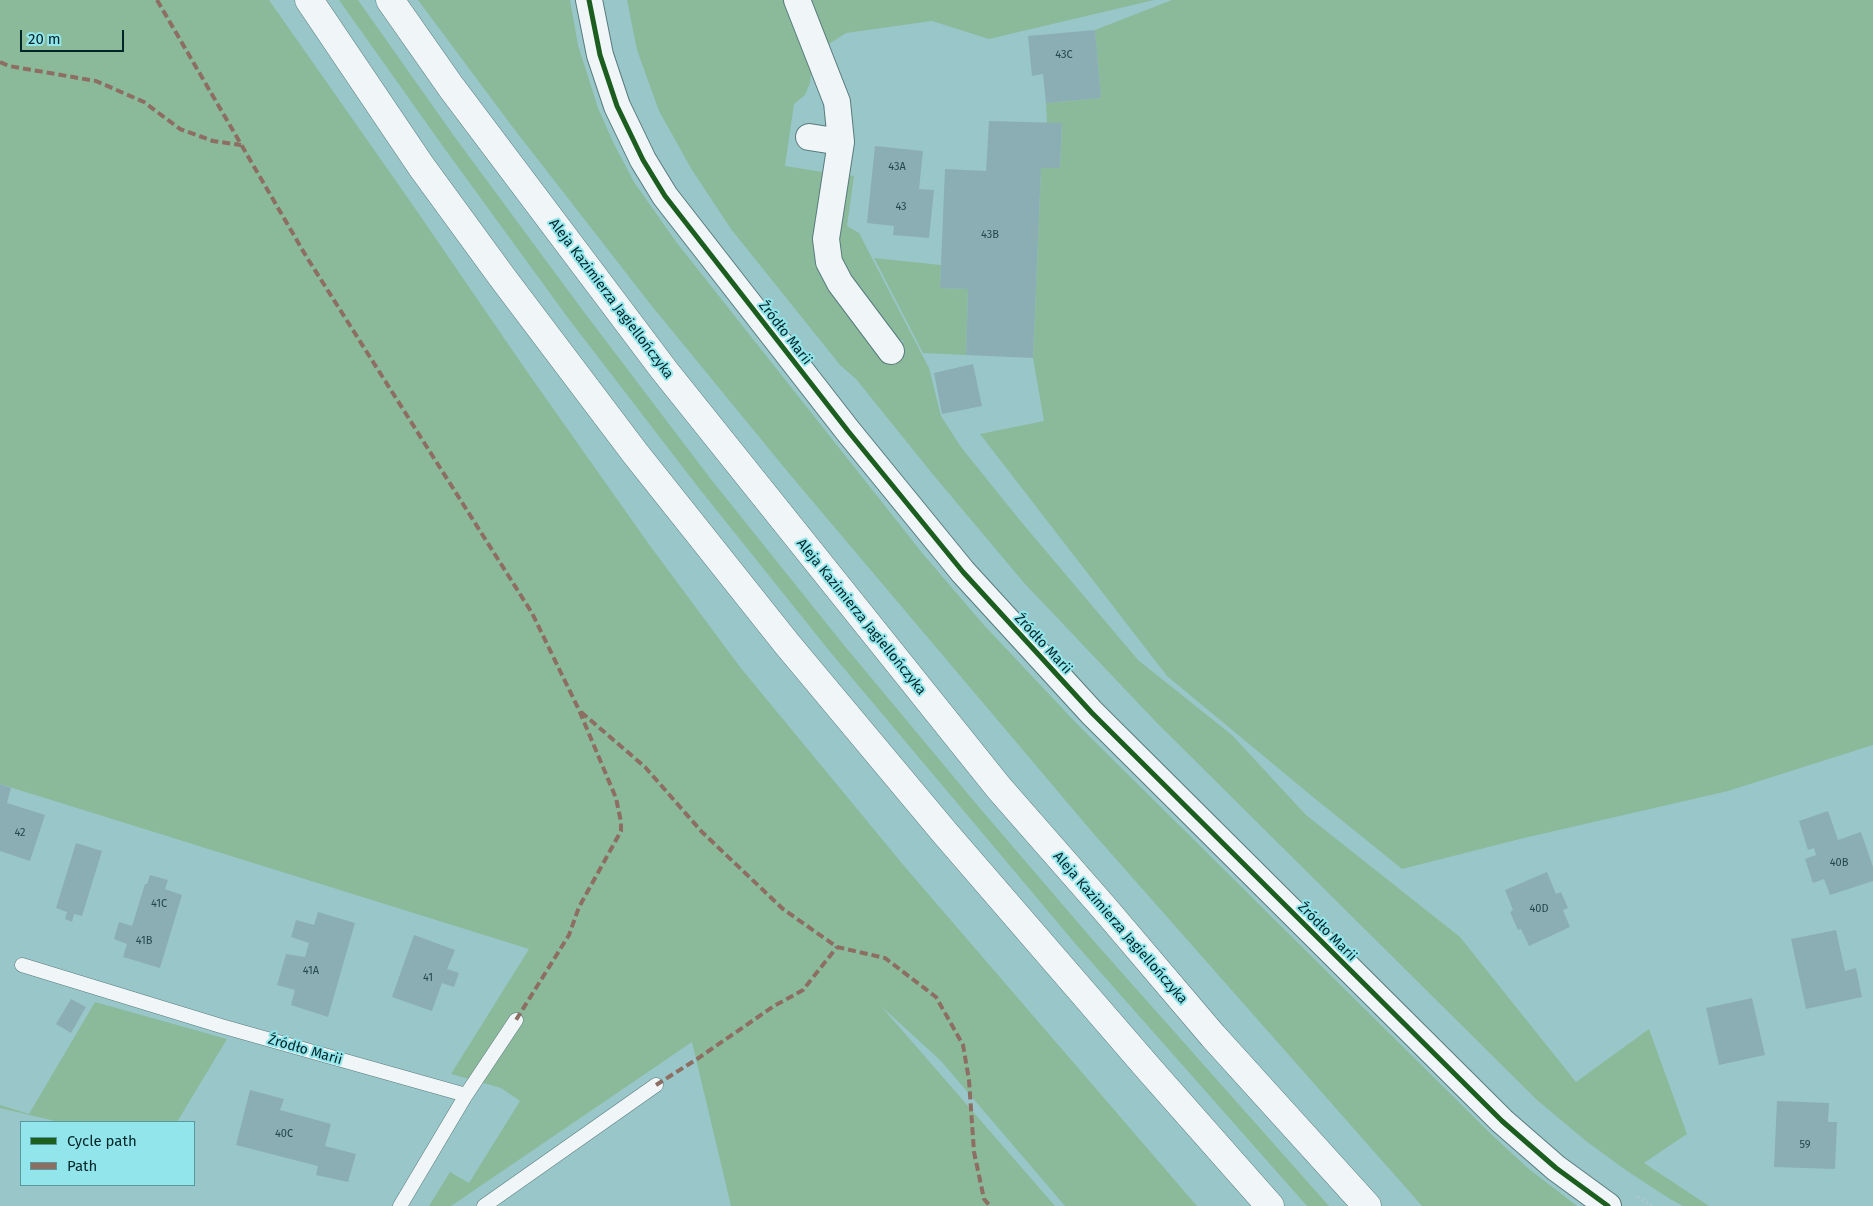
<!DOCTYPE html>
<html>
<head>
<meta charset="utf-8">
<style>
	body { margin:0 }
	#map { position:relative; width:1873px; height:1206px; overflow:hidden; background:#99c6c9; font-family:"Fira Sans",sans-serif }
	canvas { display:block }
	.legend { position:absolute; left:20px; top:1121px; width:175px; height:65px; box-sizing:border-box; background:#92e6eb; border:1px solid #58999d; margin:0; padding:6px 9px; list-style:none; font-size:15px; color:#002528 }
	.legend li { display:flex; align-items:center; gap:10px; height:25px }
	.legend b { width:25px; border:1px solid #58999d }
	.scale { position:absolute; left:20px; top:30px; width:104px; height:22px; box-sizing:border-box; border:2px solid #002528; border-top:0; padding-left:6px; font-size:15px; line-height:18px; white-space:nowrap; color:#002528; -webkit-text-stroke:4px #92e6eb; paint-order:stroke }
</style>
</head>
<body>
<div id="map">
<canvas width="1873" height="1206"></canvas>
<ul class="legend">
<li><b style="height:6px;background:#1b5e20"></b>Cycle path</li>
<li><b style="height:6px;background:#8d6e63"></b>Path</li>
</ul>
<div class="scale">20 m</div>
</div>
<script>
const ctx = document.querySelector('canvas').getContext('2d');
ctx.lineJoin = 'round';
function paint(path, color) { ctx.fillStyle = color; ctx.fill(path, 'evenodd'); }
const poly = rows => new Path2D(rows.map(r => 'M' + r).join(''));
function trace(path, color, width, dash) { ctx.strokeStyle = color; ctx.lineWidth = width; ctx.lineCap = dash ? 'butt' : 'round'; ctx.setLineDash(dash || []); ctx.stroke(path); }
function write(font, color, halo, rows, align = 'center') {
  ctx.font = font + ' "Fira Sans",sans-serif'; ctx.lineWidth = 4; ctx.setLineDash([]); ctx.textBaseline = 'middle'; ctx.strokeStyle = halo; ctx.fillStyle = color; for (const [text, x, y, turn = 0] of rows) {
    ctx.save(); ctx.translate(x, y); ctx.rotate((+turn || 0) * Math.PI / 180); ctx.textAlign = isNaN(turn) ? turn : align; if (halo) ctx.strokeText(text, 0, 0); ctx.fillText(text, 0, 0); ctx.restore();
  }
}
const green = poly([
	[0,0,269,0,410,201,528,373,648,543,740,667,905,867,1197,1206,1065,1206,941,1061,881,1006,1055,1206,731,1206,692,1042,451,1206,429,1206,450,1172,469,1183,520,1101,501,1088,451,1074,529,949,0,784],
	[339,0,358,0,454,136,581,308,710,478,843,644,978,806,1092,939,1329,1206,1307,1206,1079,948,831,653,698,487,568,318,442,145],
	[418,0,570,0,578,45,598,108,613,142,634,182,677,243,923,554,983,624,1078,725,1492,1135,1529,1169,1577,1206,1422,1206,1093,833,792,477,651,305,511,125],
	[627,0,1154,0,989,39,932,21,846,33,807,58,811,74,810,83,805,95,794,104,785,166,829,173,818,245,820,262,825,274,885,355,904,341,891,337,885,331,843,273,835,255,834,235,843,175,854,176,847,226,859,233,929,368,941,416,961,447,1018,518,1138,660,1232,735,1306,815,1460,937,1576,1082,1649,1029,1687,1134,1644,1163,1709,1206,1683,1206,1670,1199,1627,1171,1586,1141,1537,1100,1157,723,1025,584,935,477,856,379,840,365,731,229,692,170,659,111,637,50],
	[1172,0,1873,0,1873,745,1728,791,1524,838,1402,869,1313,797,1167,676,980,434,1044,421,1033,358,1041,168,1060,168,1062,124,1047,123,1046,103,1101,98,1095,30],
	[874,258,941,265,940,288,968,289,966,355,923,353],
	[95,1002,227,1039,177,1122,59,1122,0,1108,0,1105,29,1114]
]);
const building = poly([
	[1095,30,1101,98,1046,103,1043,74,1032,76,1028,36],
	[989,121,1062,123,1060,168,1041,168,1033,358,966,355,968,289,940,288,945,169,986,171],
	[875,146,923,151,919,189,934,190,929,238,893,235,894,226,867,223],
	[973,364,982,406,942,414,934,373],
	[0,784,11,788,7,803,45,815,30,861,0,851],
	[1828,811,1838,840,1861,832,1873,867,1873,881,1830,895,1824,879,1813,883,1805,859,1816,855,1814,848,1808,850,1799,821],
	[76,843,102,851,82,916,74,914,72,922,65,919,67,912,56,908],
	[1547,872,1556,894,1561,892,1568,908,1563,910,1570,927,1529,946,1521,929,1518,930,1510,912,1513,910,1505,890],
	[150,875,168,880,165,889,182,895,160,968,123,957,127,944,114,939,119,922,132,926,145,884,147,884],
	[318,912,355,923,328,1017,291,1005,295,990,277,985,286,954,305,957,309,943,291,937,296,920,314,925],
	[1836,930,1845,971,1856,968,1862,997,1806,1009,1791,939],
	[414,935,455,950,447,969,459,973,454,987,442,983,432,1011,392,997],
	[1752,998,1765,1055,1719,1065,1706,1008],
	[71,999,86,1007,71,1033,56,1024],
	[250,1090,284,1099,280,1110,331,1124,325,1146,356,1154,348,1182,316,1175,318,1166,236,1145],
	[1777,1101,1829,1103,1828,1122,1837,1122,1835,1169,1774,1167]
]);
const path = poly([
	[1638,1197,1652,1206]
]);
const service = poly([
	[22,965,221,1026,466,1095],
	[400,1206,466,1095,516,1020],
	[484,1206,656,1085]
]);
const minor = poly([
	[589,0,600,55,617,106,643,160,665,196,848,431,963,572,1092,713,1502,1121,1556,1168,1608,1206],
	[797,0,837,102,841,142,826,239,829,262,840,283,891,351],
	[809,137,841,142]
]);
const motorway = poly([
	[309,0,421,166,502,277,635,453,787,644,945,833,1149,1069,1270,1206],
	[390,0,451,87,664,370,999,788,1105,909,1213,1036,1367,1206]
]);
const quiet = poly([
	[157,0,306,256,532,613,579,710,616,798,621,822,621,831,579,907,569,935,516,1020],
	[0,62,9,66,96,81,144,102,180,129,213,141,241,145],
	[581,712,645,767,702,832,783,909,837,947,885,958,936,997,963,1045,969,1080,974,1152,984,1199,990,1206],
	[656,1085,697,1059,774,1006,803,990,837,947]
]);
const cycleway = poly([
	[589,0,600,55,617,106,643,160,665,196,848,431,963,572,1092,713,1502,1121,1556,1168,1608,1206]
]);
const numberNames = [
	["43C",1064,55],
	["43A",897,167],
	["43",901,207],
	["43B",990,235],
	["42",20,833],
	["40B",1839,863],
	["41C",159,904],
	["40D",1539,909],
	["41B",144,941],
	["41A",311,971],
	["41",428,978],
	["40C",284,1134],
	["59",1805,1145]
];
const streetNames = [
	["Aleja Kazimierza Jagiellończyka",611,299,53],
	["Źródło Marii",785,333,52],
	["Aleja Kazimierza Jagiellończyka",861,617,51],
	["Źródło Marii",1043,644,47],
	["Aleja Kazimierza Jagiellończyka",1120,928,49],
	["Źródło Marii",1327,932,45],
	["Źródło Marii",305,1050,16]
];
paint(green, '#8bba9b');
paint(building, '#8baeb4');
trace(service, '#587b7d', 15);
trace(minor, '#587b7d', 28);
trace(motorway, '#587b7d', 29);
trace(path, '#becccd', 3, [1, 4]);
trace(service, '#f0f6f7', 14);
trace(minor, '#f0f6f7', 26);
trace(motorway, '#f0f6f7', 28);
trace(quiet, '#8d6e63', 4, [8, 4]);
trace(cycleway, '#1b5e20', 5);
write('11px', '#23474b', null, numberNames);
write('14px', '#002528', '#92e6eb', streetNames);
</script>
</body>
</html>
